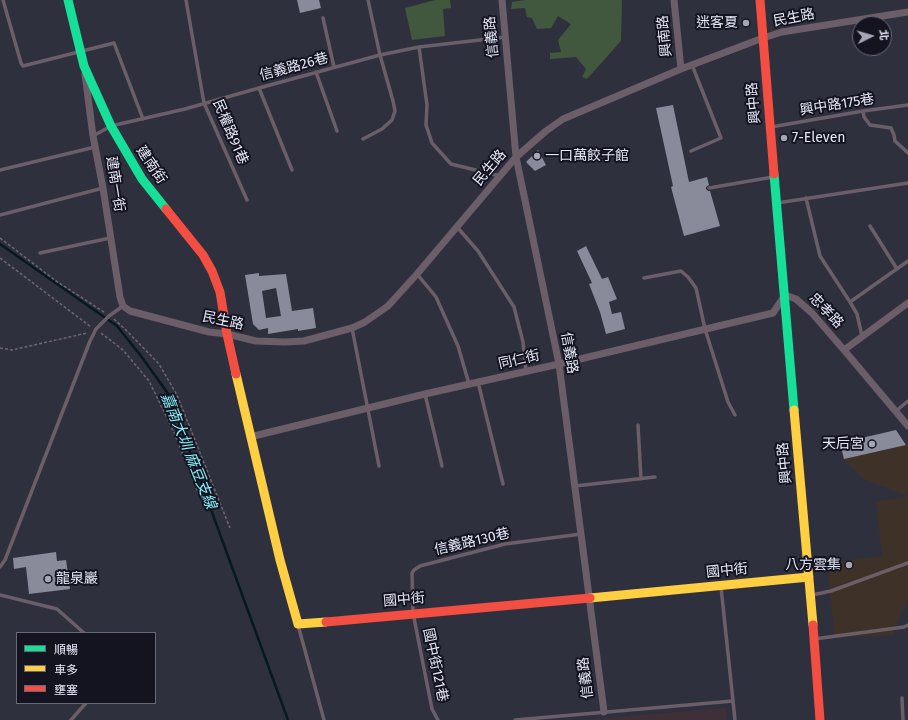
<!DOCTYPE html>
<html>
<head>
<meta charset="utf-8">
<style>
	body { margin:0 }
	#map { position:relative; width:908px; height:720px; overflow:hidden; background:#2f303e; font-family:"Fira Sans","Noto Sans TC",sans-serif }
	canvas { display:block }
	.legend { position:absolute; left:16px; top:632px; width:140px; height:72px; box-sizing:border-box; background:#141420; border:1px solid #686876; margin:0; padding:5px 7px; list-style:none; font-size:12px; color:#e5e7f8 }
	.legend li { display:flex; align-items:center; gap:8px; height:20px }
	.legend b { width:20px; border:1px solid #686876 }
	.north { position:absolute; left:852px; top:16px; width:40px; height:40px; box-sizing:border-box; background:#141420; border:1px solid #686876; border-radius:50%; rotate:85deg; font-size:11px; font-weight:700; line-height:16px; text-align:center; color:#e5e7f8 }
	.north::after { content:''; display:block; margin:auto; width:14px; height:18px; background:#a5a7b7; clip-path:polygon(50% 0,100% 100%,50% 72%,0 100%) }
</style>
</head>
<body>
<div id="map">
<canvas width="908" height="720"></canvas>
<ul class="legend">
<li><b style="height:5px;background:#16e098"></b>順暢</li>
<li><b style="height:5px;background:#ffcf43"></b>車多</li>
<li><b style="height:5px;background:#f24e42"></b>壅塞</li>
</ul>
<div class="north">北</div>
</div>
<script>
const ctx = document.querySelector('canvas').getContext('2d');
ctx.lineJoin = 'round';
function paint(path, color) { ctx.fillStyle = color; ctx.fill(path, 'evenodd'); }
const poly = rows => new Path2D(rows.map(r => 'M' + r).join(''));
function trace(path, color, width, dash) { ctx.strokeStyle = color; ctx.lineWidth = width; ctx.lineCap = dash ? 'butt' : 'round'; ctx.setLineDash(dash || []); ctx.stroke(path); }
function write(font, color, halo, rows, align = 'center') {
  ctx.font = font + ' "Fira Sans","Noto Sans TC",sans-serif'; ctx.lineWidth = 4; ctx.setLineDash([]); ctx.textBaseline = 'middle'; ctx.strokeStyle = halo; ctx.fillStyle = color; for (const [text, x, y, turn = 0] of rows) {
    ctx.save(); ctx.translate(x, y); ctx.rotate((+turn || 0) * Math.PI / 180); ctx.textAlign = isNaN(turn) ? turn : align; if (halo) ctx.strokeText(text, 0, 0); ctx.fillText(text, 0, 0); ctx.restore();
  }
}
const commercial = poly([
	[908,444,908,496,864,479,844,459,906,445],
	[908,496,908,599,896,625,894,635,835,638,828,574,839,566,838,562,882,556,876,502]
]);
const education = poly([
	[725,708,727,720,580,720]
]);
const green = poly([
	[435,0,450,0,451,8,443,9,445,36,412,40,405,8],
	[526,0,622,0,621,41,587,79,582,77,586,69,576,57,550,59,550,53,561,52,558,40,571,24,558,16,551,28,537,29,532,18,527,17,525,8,511,9,512,2]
]);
const stream = poly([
	[0,244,117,326,141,356,169,395,288,720]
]);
const building = poly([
	[297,0,319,0,321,8,300,13],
	[673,105,689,182,707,177,709,185,706,187,706,189,708,191,710,191,720,226,684,236,671,187,673,186,656,108],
	[538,150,546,165,535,171,526,162],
	[586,246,602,279,608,277,617,299,609,302,612,314,621,312,625,329,606,334,600,312,589,284,592,283,577,251],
	[259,273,259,276,286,274,292,311,313,308,316,328,298,331,298,329,268,334,268,328,259,330,253,324,245,275],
	[276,288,281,316,266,318,262,291],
	[896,430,906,445,844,459,840,443],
	[56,552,57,561,66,560,70,589,29,594,26,567,14,569,13,558]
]);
const path = poly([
	[0,238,56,281,104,312],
	[0,258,91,327],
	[114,319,127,331,159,364,177,395,230,528],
	[101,333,123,350,149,381,173,430,199,495],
	[0,348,12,350,87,333]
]);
const lane = poly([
	[3,0,21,63,23,66,114,43,143,119],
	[186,0,204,103,247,200],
	[323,18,334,67],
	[419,47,427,105,426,125,432,143,451,164,500,176],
	[316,72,337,131],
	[259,88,292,170],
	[863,111,864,117,870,125,891,128,894,135,895,141,908,153],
	[771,127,863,111,908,105],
	[93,136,111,126,185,109,259,88,380,55,419,47,506,37],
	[363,139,382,129,392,120,395,111,393,101,380,55,368,0],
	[691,151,721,138,692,65],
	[0,170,95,147],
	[709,188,773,177],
	[806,198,820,256,850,302,857,314,862,336],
	[777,203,908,183],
	[0,215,103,188],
	[870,226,897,269],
	[457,227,478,251,514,307,523,342,526,371],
	[40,253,110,238],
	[417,274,436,297,458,346,469,384],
	[644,278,681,271,688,277,696,288,705,329,728,402,735,415],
	[850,302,908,261],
	[352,328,379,466],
	[478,382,503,484],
	[425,394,442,466],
	[896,411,908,401],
	[638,425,641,479],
	[575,486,655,477],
	[0,567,5,560,90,341,96,329,109,316,123,306],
	[721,587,735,720],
	[0,595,57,609,84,633],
	[812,595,831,591,908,563],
	[298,625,324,720],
	[814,639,904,627,908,625],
	[902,698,903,720],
	[71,720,86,703],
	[438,720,432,709,413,613,412,573,414,570,420,566,505,544,581,534],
	[515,720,733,701]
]);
const street = poly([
	[502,0,516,157,559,364,604,712],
	[674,0,681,69],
	[85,74,93,136,103,188,120,297,123,306,130,311,209,332,227,334,256,341,285,342,304,341,352,328,365,322,388,306,417,274,516,157,546,131,563,119,681,69,763,38,782,32,908,12],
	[844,350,908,303],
	[250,437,425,394,559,364,773,313,785,295,796,299,812,313,844,350,908,426]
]);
const fast = poly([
	[68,0,84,66,111,126,142,179,166,209],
	[774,174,794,410]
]);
const slow = poly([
	[236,374,280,560,298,624,326,622],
	[794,410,813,625],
	[590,598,809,577]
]);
const jam = poly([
	[760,0,774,174],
	[166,209,203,255,212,271,220,292,227,334,236,374],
	[326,622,590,598],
	[813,625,820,720]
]);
const markers = [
	[746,23,4,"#a5a7b7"],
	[784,138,4,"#a5a7b7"],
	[537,156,4,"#a5a7b7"],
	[872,444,4,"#a5a7b7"],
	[849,565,4,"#a5a7b7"],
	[48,579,4,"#a5a7b7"]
];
const streetNames = [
	["民生路",794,18,-11],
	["興南路",665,36,-96],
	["信義路",492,37,-95],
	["信義路26巷",294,67,-15],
	["興中路",754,103,-95],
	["興中路175巷",837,105,-9],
	["民權路91巷",230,132,67],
	["建南街",151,165,56],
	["民生路",490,168,-50],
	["建南一街",115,184,81],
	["忠孝路",826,311,46],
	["民生路",223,321,12],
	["信義路",569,353,80],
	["同仁街",519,360,-13],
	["興中路",785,463,-95],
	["信義路130巷",472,542,-13],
	["國中街",727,571,-6],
	["國中街",404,600,-5],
	["國中街121巷",435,665,78],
	["信義路",586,678,-97]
];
const poiNames = [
	["迷客夏",738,23],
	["7-Eleven",792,138,"left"],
	["一口萬餃子館",545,156,"left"],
	["天后宮",864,444],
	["八方雲集",841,565],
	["龍泉巖",56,579,"left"]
];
const waterNames = [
	["嘉南大圳 麻豆支線",188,451,68]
];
paint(commercial, '#3e3228');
paint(education, '#3f2f37');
paint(green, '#41573e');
trace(stream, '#041a1e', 2.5);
paint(building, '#898a9a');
trace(path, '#6f676f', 1.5, [3, 2]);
trace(lane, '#6b5e68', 3.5);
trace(street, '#6b5e68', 7);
trace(fast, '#16e098', 9);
trace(slow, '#ffcf43', 9);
trace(jam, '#f24e42', 9);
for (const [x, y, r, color] of markers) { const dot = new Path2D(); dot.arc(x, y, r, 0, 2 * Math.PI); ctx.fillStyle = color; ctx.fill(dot); trace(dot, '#141420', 1.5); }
write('14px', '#e5e7f8', '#141420', streetNames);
write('14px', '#e5e7f8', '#141420', poiNames, 'right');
write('italic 15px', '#86eff9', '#141420', waterNames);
</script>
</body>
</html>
